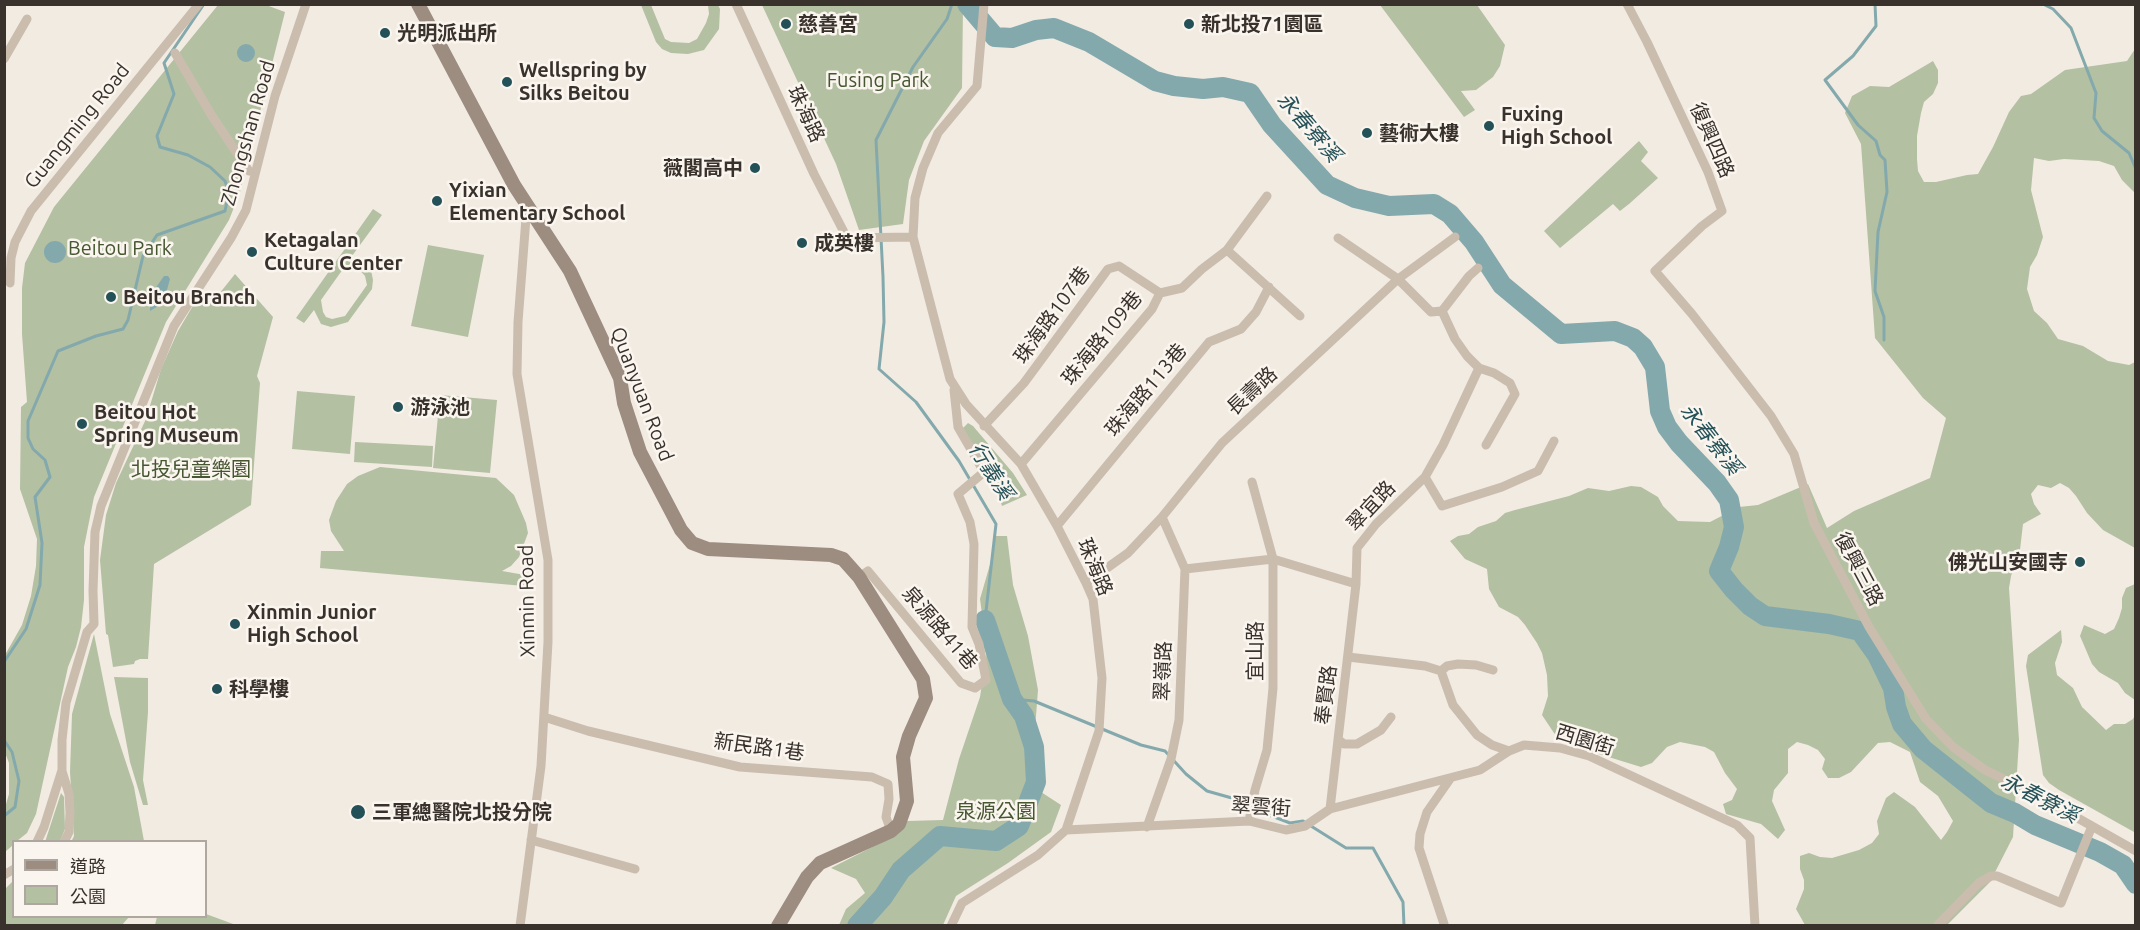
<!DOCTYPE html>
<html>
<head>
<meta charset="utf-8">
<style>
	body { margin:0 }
	#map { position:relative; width:2140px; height:930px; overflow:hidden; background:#f2ebe2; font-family:Ubuntu,"Noto Sans TC",sans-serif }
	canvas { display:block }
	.frame { position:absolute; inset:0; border:6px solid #39312c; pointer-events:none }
	.legend { position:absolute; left:12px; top:840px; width:195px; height:78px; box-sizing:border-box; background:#faf5ee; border:2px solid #ada7a0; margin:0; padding:8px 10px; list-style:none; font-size:18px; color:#39312c }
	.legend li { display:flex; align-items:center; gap:12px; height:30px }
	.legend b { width:30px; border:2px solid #ada7a0 }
</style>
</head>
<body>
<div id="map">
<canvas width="2140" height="930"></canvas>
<div class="frame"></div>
<ul class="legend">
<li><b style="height:8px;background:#9d8c80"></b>道路</li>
<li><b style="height:16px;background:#b4c0a2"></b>公園</li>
</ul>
</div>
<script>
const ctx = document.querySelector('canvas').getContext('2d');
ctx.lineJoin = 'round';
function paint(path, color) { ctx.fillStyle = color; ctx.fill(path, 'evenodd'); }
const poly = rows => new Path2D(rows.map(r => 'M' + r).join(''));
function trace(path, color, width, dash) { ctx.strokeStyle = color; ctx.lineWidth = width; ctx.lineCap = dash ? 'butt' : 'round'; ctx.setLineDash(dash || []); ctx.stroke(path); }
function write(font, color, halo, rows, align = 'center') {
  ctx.font = font + ' Ubuntu,"Noto Sans TC",sans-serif'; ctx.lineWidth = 5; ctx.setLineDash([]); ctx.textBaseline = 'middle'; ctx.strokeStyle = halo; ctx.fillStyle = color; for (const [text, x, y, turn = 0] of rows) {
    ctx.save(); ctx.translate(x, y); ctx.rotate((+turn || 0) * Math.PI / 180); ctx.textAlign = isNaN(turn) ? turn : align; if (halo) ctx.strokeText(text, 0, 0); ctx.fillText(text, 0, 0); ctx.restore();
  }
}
const green = poly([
	[218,5,266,5,285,12,240,192,229,220,166,322,94,497,84,547,84,600,81,627,76,647,68,667,36,814,27,833,17,841,14,842,13,845,5,852,4,811,9,794,9,763,4,750,5,655,22,625,31,596,36,566,37,539,20,489,21,407,27,402,22,334,22,288,25,263,54,207],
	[641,5,651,5,665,39,671,42,689,43,697,39,706,23,709,14,708,5,718,5,720,9,719,29,704,50,688,54,671,53,662,49,656,42],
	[762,5,963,5,962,88,924,141,909,180,903,224,859,230,836,164],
	[1380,5,1477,5,1505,45,1500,66,1493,77,1476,90,1461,91,1475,110,1464,117],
	[2135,49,2135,193,2122,180,2114,166,2099,161,2064,159,2049,161,2034,158,2031,190,2043,237,2037,255,2030,267,2027,289,2034,311,2047,323,2058,339,2083,346,2108,361,2129,365,2135,362,2135,548,2103,530,2087,513,2076,496,2069,488,2060,483,2051,488,2038,485,2031,494,2034,504,2041,514,2023,524,2020,550,2011,576,2009,588,2019,740,2013,837,1990,882,1947,925,1805,925,1796,909,1804,889,1804,880,1800,869,1800,856,1809,853,1820,857,1832,858,1859,850,1872,843,1879,834,1877,821,1886,798,1894,792,1915,807,1941,840,1947,832,1953,821,1938,796,1920,782,1910,752,1890,742,1878,743,1851,772,1839,778,1828,778,1822,769,1825,759,1818,750,1808,745,1797,742,1788,749,1788,773,1774,790,1772,801,1785,830,1778,839,1761,824,1726,814,1723,804,1732,800,1737,789,1725,773,1714,752,1705,747,1680,742,1667,747,1652,763,1641,767,1573,746,1562,741,1554,733,1542,715,1548,696,1547,675,1542,653,1537,643,1525,625,1518,617,1499,607,1489,589,1487,569,1465,559,1450,541,1458,536,1469,534,1478,527,1496,521,1505,513,1515,510,1569,496,1588,488,1609,491,1631,486,1641,487,1658,497,1663,506,1678,521,1710,522,1739,507,1758,505,1808,484,1827,528,1854,511,1930,478,1946,418,1923,398,1875,338,1861,144,1845,113,1852,96,1870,86,1889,87,1933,61,1938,70,1938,83,1933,94,1924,102,1921,113,1917,136,1917,159,1918,171,1924,182,1936,182,1967,175,1978,174,1993,147,2009,112,2021,96,2031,94,2065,70,2127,61],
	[1639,141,1648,152,1641,161,1658,178,1629,204,1620,211,1613,204,1560,248,1544,231],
	[373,209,382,215,349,260,356,260,364,263,371,270,373,280,372,289,348,322,331,327,321,324,314,310,304,323,296,318],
	[351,266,358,268,365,276,367,285,345,316,332,319,326,317,323,312,321,300,343,269],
	[428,245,484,255,468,337,411,326],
	[235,274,273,317,257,376,260,383,251,505,154,564,148,659,140,659,135,661,134,664,113,667,108,635,106,634,100,560,106,515,116,483,146,419,161,369,178,331,201,292,215,299],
	[297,391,355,396,350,454,292,449],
	[440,395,497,400,490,473,433,468],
	[968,423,973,426,1013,473,1027,495,1002,506,997,491,963,428],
	[355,442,433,446,432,467,354,462],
	[380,467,496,478,514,495,526,523,528,533,519,557,511,566,502,571,525,575,524,586,320,568,321,551,344,551,331,531,329,520,336,501,347,484,358,476],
	[994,536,1007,536,1013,585,1028,636,1038,690,1033,755,1041,792,1061,805,1051,832,1008,863,956,896,943,925,839,925,846,909,865,893,856,879,831,868,898,834,907,821,943,820,959,759,980,697,987,651,980,599,991,561],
	[2135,584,2135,700,2125,693,2118,683,2099,672,2092,664,2080,636,2084,625,2105,634,2114,629,2119,618,2122,608,2122,598,2126,588],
	[2061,630,2062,642,2055,663,2057,675,2073,688,2082,707,2106,730,2114,724,2125,724,2133,719,2135,715,2134,832,2059,790,2049,783,2043,775,2026,666,2028,655],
	[94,634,110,714,134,787,144,841,71,842,74,836,70,772,72,714],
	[114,677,148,678,148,712,143,780,148,805,143,805,130,762],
	[61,793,64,797,65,829,60,841,45,842],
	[13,881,14,916,129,917,122,925,5,925,5,889],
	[206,914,236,925,155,925,157,917,206,916]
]);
const water = poly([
	'237 53a9 9 0 1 1 18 0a9 9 0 1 1-18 0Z',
	'44 252a11 11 0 1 1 22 0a11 11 0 1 1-22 0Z',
	[164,276,168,276,170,279,165,297,158,306,150,311,150,296]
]);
const stream = poly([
	[952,4,947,19,913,67,876,140,883,277,884,322,879,369,916,402,959,461,996,524,985,620],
	[1875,4,1876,26,1853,56,1825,80,1858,125,1876,141,1880,155,1885,160,1887,192,1878,232,1875,291,1884,317,1884,340],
	[2043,4,2053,9,2071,28,2096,93,2094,118,2102,131,2129,153,2136,169],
	[4,662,26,629,40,585,42,543,35,497,50,477,45,460,33,449,28,438,28,421,58,351,96,336,123,329,128,320,143,256,157,235,225,211,229,192,225,181,210,167,188,155,160,147,157,136,174,94,164,63,204,4],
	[1012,699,1034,701,1141,745,1165,751,1186,774,1207,791,1246,802,1264,813,1290,823,1303,821,1346,848,1373,848,1403,902,1404,926],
	[4,740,12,752,19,781,15,807,4,816]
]);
const river = poly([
	[967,4,995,37,1012,38,1036,30,1054,28,1089,42,1155,81,1174,86,1203,89,1223,87,1250,93,1272,125,1327,185,1355,198,1389,206,1434,204,1450,214,1474,242,1502,285,1561,334,1615,331,1633,338,1643,347,1655,367,1660,411,1667,427,1679,443,1717,483,1729,500,1734,527,1729,547,1719,571,1734,590,1750,606,1765,616,1829,624,1860,631,1877,655,1893,688,1896,707,1902,724,1923,749,1991,803,2015,813,2035,825,2100,852,2123,865,2136,884],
	[857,926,883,897,901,870,940,836,996,841,1019,826,1036,782,1034,747,1024,716,1012,699,985,620]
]);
const street = poly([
	[736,4,814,174,847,238,913,237],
	[1627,4,1647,42,1708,172,1722,211,1702,226,1655,271,1692,314,1771,416,1794,454,1814,523,1869,627,1926,719,1953,747,1985,770,2037,795,2136,851],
	[175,53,212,116,249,171],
	[4,59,27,19],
	[1338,238,1398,279,1431,312,1442,311,1469,276,1478,268],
	[1227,250,1300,316],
	[10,283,11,258,15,242,31,211,199,4],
	[1442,311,1455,339,1467,356,1479,368,1494,373,1510,383,1515,394,1486,445],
	[984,426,1024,383,1108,269,1119,266,1160,293],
	[1021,464,1152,309,1160,293,1182,288,1202,269,1227,250,1267,196],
	[1425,477,1442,506,1502,487,1538,471,1554,441],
	[1057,526,1209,342,1241,329,1256,312,1269,287],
	[1185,569,1273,559,1356,584],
	[859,577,868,571,961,683,975,688,986,680,979,644,972,627,974,544,970,522,958,494,984,472,958,427,954,390],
	[1086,583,1128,553,1162,517,1222,443,1398,279,1455,237],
	[1348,657,1425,666,1441,671,1453,705,1477,735,1492,745,1509,751],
	[1441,671,1447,666,1458,664,1476,665,1493,670],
	[544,717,588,731,740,767,872,777,888,784,889,799,886,817,891,831],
	[1339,740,1344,744,1357,744,1381,730,1391,717],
	[62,771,69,794,70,813,69,832,64,842],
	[1330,809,1356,584,1357,548,1376,524,1425,477,1443,445,1479,368],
	[1249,821,1255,790,1267,750,1273,688,1273,559,1252,482],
	[1147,827,1171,759,1179,720,1185,569,1162,517],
	[1066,830,1249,821,1286,830,1305,826,1330,809,1480,770,1509,751,1524,745,1560,748,1589,756,1737,825,1750,838,1755,926],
	[531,840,635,869],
	[37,842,44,827,62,770,62,740,66,703,87,632,94,624,93,591,95,532,101,506,174,326,231,238,246,210,275,96,306,4],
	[4,875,14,869],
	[1444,924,1419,848,1420,834,1427,812,1450,779],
	[520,926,541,766,548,642,548,560,517,374,518,322,527,205],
	[951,926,962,903,1038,855,1066,830,1099,731,1102,678,1093,599,1086,583,1057,526,1021,464,966,404,950,379,913,237,915,198,923,168,938,133,977,86,984,4],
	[1937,926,1979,883,1991,876,1997,876,2061,903,2092,826]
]);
const secondary = poly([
	[418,4,514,185,570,271,620,378,624,403,640,452,681,530,692,543,708,549,831,555,843,559,859,577,923,679,926,698,909,736,903,757,907,801,899,824,891,831,820,863,807,877,778,926]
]);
const markers = [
	[786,24,6,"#245158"],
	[1189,24,6,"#245158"],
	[385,33,6,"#245158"],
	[507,82,6,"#245158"],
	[1489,126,6,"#245158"],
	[1367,133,6,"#245158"],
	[755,168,6,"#245158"],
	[437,201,6,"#245158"],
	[802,243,6,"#245158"],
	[252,252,6,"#245158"],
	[111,297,6,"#245158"],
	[398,407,6,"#245158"],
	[82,424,6,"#245158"],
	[2080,562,6,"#245158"],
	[235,624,6,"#245158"],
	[217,689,6,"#245158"],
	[358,812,8,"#245158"]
];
const poiNames = [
	["慈善宮",798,24],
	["新北投71園區",1201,24],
	["光明派出所",397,33],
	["Wellspring by",519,70],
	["Silks Beitou",519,93],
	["Fuxing",1501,114],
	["High School",1501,137],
	["藝術大樓",1379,133],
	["薇閣高中",743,168,"right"],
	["Yixian",449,190],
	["Elementary School",449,213],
	["Ketagalan",264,240],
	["Culture Center",264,263],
	["成英樓",814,243],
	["Beitou Branch",123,297],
	["游泳池",410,407],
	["Beitou Hot",94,412],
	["Spring Museum",94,435],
	["佛光山安國寺",2068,562,"right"],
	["Xinmin Junior",247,612],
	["High School",247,635],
	["科學樓",229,689],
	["三軍總醫院北投分院",372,812]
];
const parkNames = [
	["Fusing Park",878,80],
	["Beitou Park",120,248],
	["北投兒童樂園",191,469],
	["泉源公園",996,811]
];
const streetNames = [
	["珠海路",806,114,65],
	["Guangming Road",77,126,-51],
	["Zhongshan Road",248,133,-74],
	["復興四路",1712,140,66],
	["珠海路107巷",1052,315,-54],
	["珠海路109巷",1102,338,-51],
	["珠海路113巷",1146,390,-50],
	["長壽路",1252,391,-43],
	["Quanyuan Road",642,394,69],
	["翠宜路",1371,506,-47],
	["珠海路",1095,567,67],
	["復興三路",1859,569,62],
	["Xinmin Road",527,601,-91],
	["泉源路41巷",940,628,49],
	["宜山路",1255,651,-90],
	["翠嶺路",1163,671,-88],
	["奉賢路",1326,695,-83],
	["西園街",1585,740,17],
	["新民路1巷",759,747,8],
	["翠雲街",1261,807,4]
];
const waterNames = [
	["永春寮溪",1309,127,49],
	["永春寮溪",1711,439,52],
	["行義溪",991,471,58],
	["永春寮溪",2040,798,27]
];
paint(green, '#b4c0a2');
paint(water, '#83a9ad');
trace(stream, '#83a9ad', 3);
trace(river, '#83a9ad', 20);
trace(street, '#cabdae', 9);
trace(secondary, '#9d8c80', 14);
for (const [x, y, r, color] of markers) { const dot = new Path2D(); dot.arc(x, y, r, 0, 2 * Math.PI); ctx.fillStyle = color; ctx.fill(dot); trace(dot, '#faf5ee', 2); }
write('bold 20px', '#39312c', '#faf5ee', poiNames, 'left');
write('20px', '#465631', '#faf5ee', parkNames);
write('20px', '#39312c', '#faf5ee', streetNames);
write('italic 21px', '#245158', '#faf5ee', waterNames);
</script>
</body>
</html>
